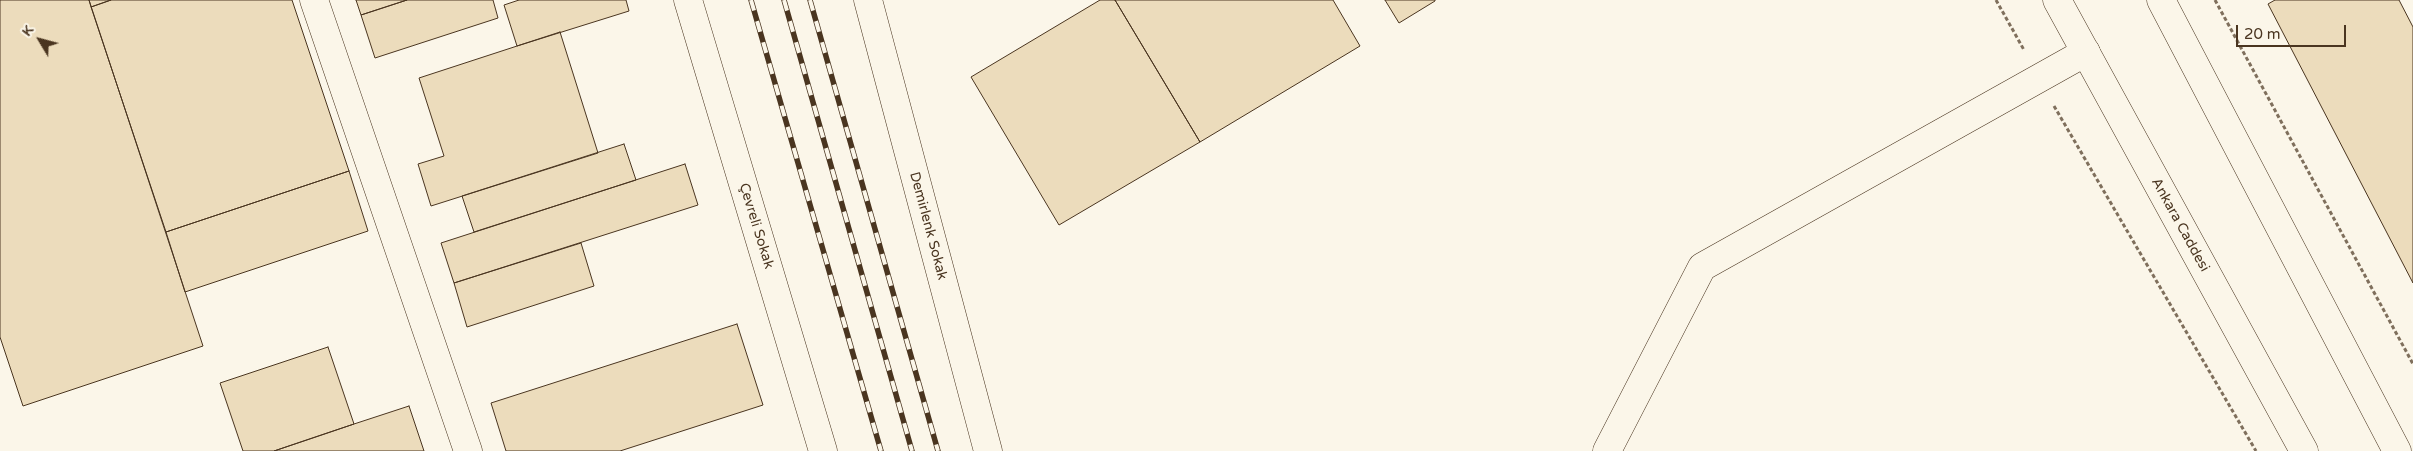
<!DOCTYPE html>
<html>
<head>
<meta charset="utf-8">
<style>
	body { margin:0 }
	#map { position:relative; width:2413px; height:451px; overflow:hidden; background:#fbf6e9; font-family:"Varela Round",sans-serif }
	canvas { display:block }
	.north { position:absolute; left:15px; top:15px; width:50px; height:50px; -webkit-text-stroke:4px #fbf6e9; paint-order:stroke; rotate:307deg; font-size:14px; font-weight:700; line-height:20px; text-align:center; color:#4a3520 }
	.north::after { content:''; display:block; margin:auto; width:18px; height:22px; background:#4a3520; clip-path:polygon(50% 0,100% 100%,50% 72%,0 100%) }
	.scale { position:absolute; left:2236px; top:25px; width:110px; height:22px; box-sizing:border-box; border:2px solid #4a3520; border-top:0; padding-left:6px; font-size:15px; line-height:18px; white-space:nowrap; color:#4a3520; -webkit-text-stroke:4px #fbf6e9; paint-order:stroke }
</style>
</head>
<body>
<div id="map">
<canvas width="2413" height="451"></canvas>
<div class="north">K</div>
<div class="scale">20 m</div>
</div>
<script>
const ctx = document.querySelector('canvas').getContext('2d');
ctx.lineJoin = 'round';
function paint(path, color) { ctx.fillStyle = color; ctx.fill(path, 'evenodd'); }
const poly = rows => new Path2D(rows.map(r => 'M' + r).join(''));
function trace(path, color, width, dash) { ctx.strokeStyle = color; ctx.lineWidth = width; ctx.lineCap = dash ? 'butt' : 'round'; ctx.setLineDash(dash || []); ctx.stroke(path); }
function write(font, color, halo, rows, align = 'center') {
  ctx.font = font + ' "Varela Round",sans-serif'; ctx.lineWidth = 4; ctx.setLineDash([]); ctx.textBaseline = 'middle'; ctx.strokeStyle = halo; ctx.fillStyle = color; for (const [text, x, y, turn = 0] of rows) {
    ctx.save(); ctx.translate(x, y); ctx.rotate((+turn || 0) * Math.PI / 180); ctx.textAlign = isNaN(turn) ? turn : align; if (halo) ctx.strokeText(text, 0, 0); ctx.fillText(text, 0, 0); ctx.restore();
  }
}
const building = poly([
	[0,0,89,0,203,346,23,406,0,337,0,0],
	[89,0,111,0,91,7,89,0],
	[111,0,292,0,349,171,166,232,91,7,111,0],
	[356,0,407,0,361,15,356,0],
	[407,0,493,0,498,18,375,58,361,15,407,0],
	[519,0,626,0,629,11,517,46,504,5,519,0],
	[1100,0,1115,0,1200,142,1059,225,971,77,1100,0],
	[1115,0,1333,0,1360,46,1200,142,1115,0],
	[1385,0,1435,0,1435,1,1399,23,1385,0],
	[2275,0,2399,0,2413,27,2413,283,2268,4,2275,0],
	[560,32,598,153,431,206,418,164,444,156,419,78,560,32],
	[624,144,636,180,474,232,462,196,624,144],
	[685,164,698,205,454,283,441,243,685,164],
	[349,171,368,231,185,292,166,232,349,171],
	[581,243,594,286,467,327,454,283,581,243],
	[737,324,763,405,620,451,506,451,491,403,737,324],
	[328,347,354,424,274,451,243,451,220,383,328,347],
	[409,406,424,451,274,451,354,424,409,406]
]);
const path = poly([
	[1996,0,2024,50],
	[2215,0,2413,364],
	[2054,106,2256,451]
]);
const street = poly([
	[314,0,468,451],
	[1607,451,1702,267,2086,52]
]);
const secondary = poly([
	[688,0,823,451],
	[868,0,988,451]
]);
const primary = poly([
	[2057,0,2304,451],
	[2161,0,2397,451]
]);
const rail = poly([
	[751,0,881,451],
	[784,0,912,451],
	[810,0,938,451]
]);
const streetNames = [
	["Ankara Caddesi",2180,225,61],
	["Çevreli Sokak",756,226,73],
	["Demirlenk Sokak",928,226,75]
];
paint(building, '#ecdcbc');
trace(building, '#4a3520', 1);
trace(street, '#4a3520', 29);
trace(secondary, '#4a3520', 29);
trace(primary, '#4a3520', 29);
trace(path, '#7f6f5c', 3, [4, 2.5]);
trace(street, '#fbf6e9', 28);
trace(secondary, '#fbf6e9', 28);
trace(primary, '#fbf6e9', 28);
trace(rail, '#4a3520', 5.5);
trace(rail, '#fbf6e9', 4, [11]);
write('14px', '#4a3520', '#fbf6e9', streetNames);
</script>
</body>
</html>
